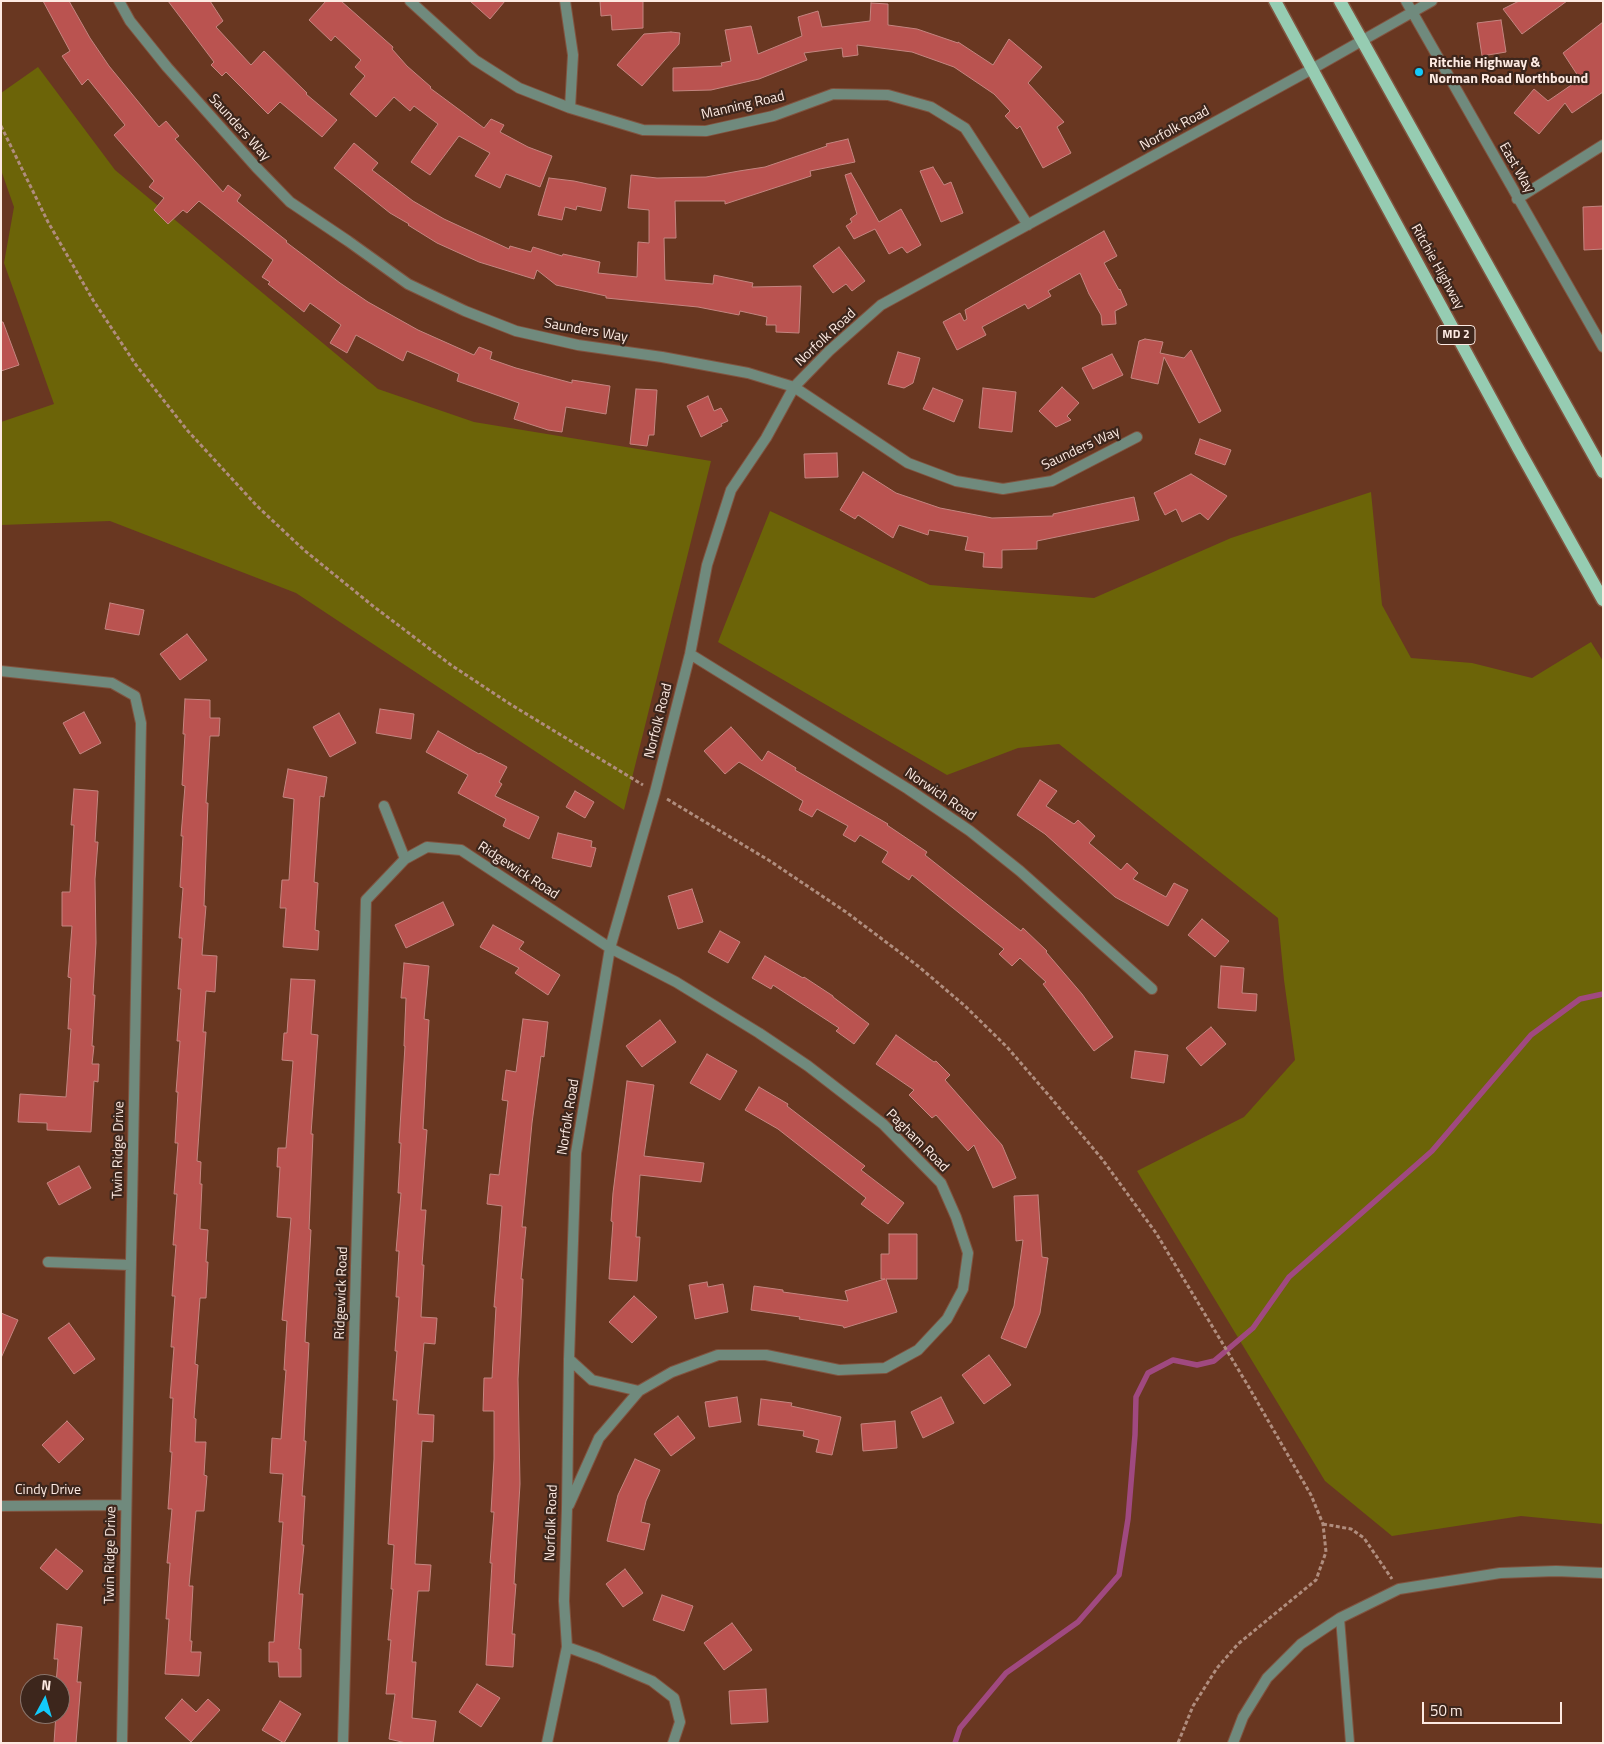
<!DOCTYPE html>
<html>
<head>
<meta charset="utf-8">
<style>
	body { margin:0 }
	#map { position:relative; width:1604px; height:1744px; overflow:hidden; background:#693721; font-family:"Titillium Web",sans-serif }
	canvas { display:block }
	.frame { position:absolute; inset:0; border:2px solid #fdeae2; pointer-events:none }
	.north { position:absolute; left:20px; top:1674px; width:50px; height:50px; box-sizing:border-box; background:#3d261c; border:1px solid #8a746b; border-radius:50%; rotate:6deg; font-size:14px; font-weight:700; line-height:20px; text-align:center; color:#fdeae2 }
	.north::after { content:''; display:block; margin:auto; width:18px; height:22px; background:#13cafb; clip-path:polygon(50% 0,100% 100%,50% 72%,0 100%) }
	.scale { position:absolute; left:1422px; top:1702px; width:140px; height:22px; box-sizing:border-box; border:2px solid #fdeae2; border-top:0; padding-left:6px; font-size:15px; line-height:18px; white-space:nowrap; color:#fdeae2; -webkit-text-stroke:4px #3d261c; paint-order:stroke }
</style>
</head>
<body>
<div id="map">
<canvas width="1604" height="1744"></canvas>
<div class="frame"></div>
<div class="north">N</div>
<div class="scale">50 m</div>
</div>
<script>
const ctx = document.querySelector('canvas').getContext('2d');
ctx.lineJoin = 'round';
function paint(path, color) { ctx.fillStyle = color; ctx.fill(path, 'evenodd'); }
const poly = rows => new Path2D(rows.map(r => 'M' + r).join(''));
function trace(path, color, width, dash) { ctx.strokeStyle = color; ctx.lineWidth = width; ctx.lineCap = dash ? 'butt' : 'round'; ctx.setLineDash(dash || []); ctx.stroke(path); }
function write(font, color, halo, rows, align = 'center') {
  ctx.font = font + ' "Titillium Web",sans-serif'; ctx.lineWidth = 4.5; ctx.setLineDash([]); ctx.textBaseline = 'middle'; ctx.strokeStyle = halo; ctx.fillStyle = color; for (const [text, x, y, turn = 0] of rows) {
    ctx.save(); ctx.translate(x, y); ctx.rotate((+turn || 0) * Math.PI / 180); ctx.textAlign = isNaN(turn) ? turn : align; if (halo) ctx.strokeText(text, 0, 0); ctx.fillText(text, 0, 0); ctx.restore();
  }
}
const green = poly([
	[38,67,115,170,378,389,474,422,711,461,624,810,296,593,110,521,1,525,1,422,54,404,4,263,14,207,1,170,1,93],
	[1371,492,1382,605,1411,658,1472,663,1532,678,1591,642,1603,661,1603,1524,1521,1516,1392,1536,1325,1481,1137,1171,1244,1117,1295,1060,1284,980,1278,918,1059,744,1018,748,947,775,718,642,770,511,930,585,1094,598,1231,538]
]);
const stream = poly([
	[955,1743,960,1728,1006,1673,1078,1622,1119,1575,1128,1519,1135,1435,1136,1397,1148,1373,1173,1360,1197,1365,1214,1361,1253,1328,1289,1277,1432,1151,1531,1035,1580,999,1603,994]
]);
const building = poly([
	[43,1,69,1,90,38,109,66,159,127,166,121,179,136,175,139,223,192,228,185,241,195,237,201,249,211,287,241,286,242,340,283,368,302,418,330,474,355,479,347,492,352,490,359,516,368,572,383,572,380,610,386,606,414,566,407,562,432,548,430,514,419,519,403,457,381,459,374,407,351,403,361,356,335,347,353,330,343,341,325,310,303,304,312,268,284,270,282,262,277,273,260,199,201,187,213,183,210,168,224,154,210,164,198,149,187,154,181,114,135,125,125,88,79,82,85,62,56,70,51,43,1],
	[168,1,210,1,223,21,216,27,251,65,264,51,307,93,306,94,337,120,322,137,280,102,268,114,226,72,222,76,211,65,214,62,168,1],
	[326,1,341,1,393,47,392,49,407,66,431,87,430,88,484,128,491,119,504,125,500,132,528,147,552,156,540,187,506,174,500,188,475,176,490,153,459,136,430,175,411,162,438,124,414,106,410,111,394,97,376,117,350,94,365,76,355,67,361,60,335,36,331,41,309,20,326,1],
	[470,1,505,1,490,19,470,1],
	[600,1,643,1,643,28,612,30,611,15,601,16,600,1],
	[1519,1,1567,1,1522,34,1503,9,1519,1],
	[871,3,888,4,888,25,917,29,958,43,958,42,993,65,1009,39,1042,67,1028,83,1064,122,1057,127,1071,153,1043,168,1020,126,1017,129,1005,116,1010,111,994,94,954,67,912,52,857,45,858,55,843,57,842,48,804,53,807,60,759,79,711,90,673,91,673,68,722,66,721,63,731,61,725,30,751,26,758,54,802,36,798,17,818,11,822,27,870,21,871,3],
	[1501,20,1506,52,1482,56,1477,23,1501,20],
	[1603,22,1603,92,1572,113,1565,103,1539,134,1514,113,1534,89,1548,101,1580,79,1563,53,1603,22],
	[671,32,680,33,679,44,642,86,617,65,644,34,671,32],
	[848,139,855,162,810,171,811,176,725,204,725,201,675,201,676,238,664,238,665,280,713,284,714,275,753,283,752,287,801,286,799,333,776,332,776,325,766,325,767,317,740,311,739,315,698,307,606,298,606,296,556,285,537,270,534,279,479,262,437,243,408,225,409,224,390,213,334,168,354,143,378,163,372,170,413,201,444,219,509,249,510,246,531,252,533,247,562,256,563,254,600,262,598,273,637,277,638,242,649,243,649,210,628,208,631,175,657,178,706,177,739,171,765,167,827,146,826,144,848,139],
	[933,167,944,185,951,182,963,213,941,222,920,171,933,167],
	[851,173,879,222,901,209,921,245,907,253,902,247,889,254,875,229,854,239,846,226,852,222,850,219,857,214,845,175,851,173],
	[549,178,574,181,606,188,601,211,577,206,576,210,565,207,562,220,538,215,549,178],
	[1603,206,1603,249,1584,250,1583,207,1603,206],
	[1104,231,1117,256,1104,263,1119,290,1120,289,1127,305,1115,311,1116,324,1102,325,1101,315,1089,294,1080,273,1048,291,1051,296,1028,309,1025,304,982,327,986,335,957,350,943,322,960,313,964,321,967,319,965,310,1104,231],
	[839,247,865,281,852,291,846,284,833,293,813,266,839,247],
	[1,322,3,322,19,365,1,371,1,322],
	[1145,339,1163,342,1160,353,1184,358,1191,350,1221,411,1199,423,1164,357,1158,384,1131,378,1139,341,1145,339],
	[898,352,920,358,913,383,904,388,888,384,898,352],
	[1112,354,1123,375,1093,389,1082,368,1112,354],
	[1062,387,1079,403,1067,416,1071,420,1056,427,1039,411,1062,387],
	[933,388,963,400,954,422,923,409,933,388],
	[983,388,1016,392,1012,432,979,428,983,388],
	[636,389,657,390,654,435,649,435,647,446,630,444,636,389],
	[708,396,714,411,721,408,728,421,721,424,722,426,701,437,687,406,708,396],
	[1200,439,1231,450,1225,465,1195,454,1200,439],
	[837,453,838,477,805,478,804,454,837,453],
	[863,472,896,493,940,508,992,518,1053,516,1053,514,1134,497,1139,520,1037,541,1037,549,1002,550,1002,568,983,567,984,553,965,550,968,537,929,530,928,535,899,525,893,538,858,515,855,519,840,510,863,472],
	[1191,474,1227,496,1208,520,1200,513,1182,522,1176,509,1165,515,1154,493,1191,474],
	[110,603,144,610,139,635,105,629,110,603],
	[187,634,207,660,180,680,160,654,187,634],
	[185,699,210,700,210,718,220,718,219,736,210,736,206,803,208,803,204,906,206,906,202,955,217,956,215,992,206,991,203,1032,206,1032,197,1161,201,1162,200,1184,202,1184,200,1229,208,1230,206,1262,208,1262,206,1298,200,1298,195,1364,198,1365,194,1418,196,1419,195,1442,206,1442,204,1475,207,1476,204,1511,196,1511,189,1586,193,1586,190,1641,192,1641,191,1652,201,1652,199,1676,165,1674,169,1619,166,1619,170,1563,167,1563,172,1509,168,1509,172,1452,170,1452,173,1398,170,1398,174,1347,171,1347,175,1296,172,1296,176,1245,173,1245,177,1194,174,1194,178,1143,175,1143,178,1092,176,1092,180,1041,177,1041,181,989,178,989,182,938,179,938,183,888,180,887,183,836,181,836,185,786,182,785,185,734,183,734,185,699],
	[380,709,414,714,411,739,376,733,380,709],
	[84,712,101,743,80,754,63,723,84,712],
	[339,713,356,743,330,757,313,727,339,713],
	[731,727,762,761,768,751,796,768,795,770,888,824,887,825,927,852,925,855,1021,931,1023,928,1047,951,1046,952,1082,994,1113,1037,1094,1051,1043,984,1046,982,1020,958,1012,966,999,954,1004,949,912,875,909,880,882,862,888,852,860,835,855,842,843,835,848,826,817,809,812,817,799,810,803,801,739,762,725,774,704,751,731,727],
	[438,731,479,754,480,753,507,767,499,782,502,784,495,796,539,817,529,839,503,826,506,819,458,793,468,775,426,752,438,731],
	[288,769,327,777,324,797,320,796,314,882,318,883,315,930,319,931,318,950,283,947,286,908,280,908,282,880,289,880,294,799,283,797,288,769],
	[1040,780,1057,791,1046,806,1074,824,1078,820,1095,836,1089,843,1121,870,1127,863,1138,873,1133,879,1166,897,1174,883,1188,890,1168,926,1115,897,1045,834,1017,815,1040,780],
	[74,789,98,791,95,842,98,842,95,879,96,943,93,995,95,995,92,1046,94,1046,92,1064,99,1064,98,1082,94,1081,91,1132,47,1130,47,1123,18,1122,20,1094,66,1097,71,1029,68,1029,71,978,68,977,72,926,62,926,62,892,70,892,74,825,71,825,74,789],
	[575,791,594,802,585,818,566,807,575,791],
	[558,833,592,841,591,847,596,848,591,867,552,858,558,833],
	[692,889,703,922,678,929,668,896,692,889],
	[443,902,454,925,406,948,395,925,443,902],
	[1202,919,1229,941,1215,957,1188,935,1202,919],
	[493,925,524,942,519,949,560,975,548,995,515,973,519,968,480,947,493,925],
	[720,931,740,942,728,963,708,952,720,931],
	[765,956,803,978,804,977,833,996,833,997,869,1024,854,1044,836,1031,839,1028,773,985,771,989,752,978,765,956],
	[404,963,429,966,424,1019,429,1020,423,1129,427,1130,421,1210,426,1210,422,1265,424,1265,421,1317,437,1318,435,1344,424,1343,418,1414,434,1415,433,1442,422,1441,415,1564,431,1565,429,1591,418,1591,412,1662,416,1662,412,1718,436,1721,433,1743,406,1743,389,1739,395,1694,386,1694,391,1640,388,1640,393,1589,391,1589,394,1545,388,1544,397,1400,393,1400,397,1351,395,1351,399,1297,396,1297,399,1251,396,1251,401,1193,398,1193,401,1143,399,1143,405,1046,404,1046,406,998,401,998,404,963],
	[1221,966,1244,968,1242,993,1257,994,1256,1011,1218,1008,1221,966],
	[291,979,315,980,311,1034,318,1035,311,1134,313,1134,309,1229,311,1230,305,1342,309,1343,304,1441,306,1441,302,1496,305,1496,302,1545,304,1545,299,1594,303,1594,299,1649,301,1649,301,1677,279,1677,278,1662,269,1662,269,1642,274,1642,283,1522,279,1522,283,1474,270,1473,272,1438,281,1439,286,1370,284,1370,287,1321,282,1320,291,1218,277,1217,280,1167,277,1167,278,1148,286,1148,293,1061,282,1060,284,1033,287,1033,291,979],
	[523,1019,548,1022,544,1057,541,1056,532,1123,522,1227,526,1227,521,1279,523,1279,518,1379,520,1484,514,1584,516,1584,512,1634,515,1634,513,1667,486,1665,492,1563,490,1563,494,1512,491,1512,494,1459,494,1411,483,1411,484,1378,492,1378,496,1307,494,1307,502,1206,487,1204,490,1174,499,1175,508,1101,502,1100,506,1070,516,1072,523,1019],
	[660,1020,676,1042,642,1067,626,1046,660,1020],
	[1211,1027,1226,1044,1201,1066,1186,1048,1211,1027],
	[896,1035,934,1062,936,1061,950,1075,945,1080,1002,1145,1016,1178,993,1188,974,1145,968,1151,936,1115,932,1118,909,1095,914,1090,876,1064,896,1035],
	[1135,1051,1168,1055,1164,1083,1131,1078,1135,1051],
	[707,1054,737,1071,720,1100,690,1083,707,1054],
	[627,1081,654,1085,644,1156,704,1163,701,1182,640,1175,636,1237,640,1237,637,1281,609,1279,613,1222,611,1221,613,1193,627,1081],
	[759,1087,788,1104,787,1106,865,1166,861,1170,904,1203,888,1224,861,1204,866,1198,778,1129,745,1110,759,1087],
	[79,1166,91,1188,59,1205,47,1183,79,1166],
	[1038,1195,1042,1257,1048,1258,1040,1313,1026,1348,1001,1338,1014,1306,1023,1240,1016,1241,1014,1196,1038,1195],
	[889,1234,917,1234,917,1279,886,1279,897,1312,844,1328,843,1326,799,1319,800,1317,751,1310,754,1286,783,1290,783,1292,848,1301,845,1291,885,1279,881,1279,881,1254,889,1254,889,1234],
	[707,1282,708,1287,723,1284,728,1312,695,1319,689,1285,707,1282],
	[634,1296,657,1317,632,1343,609,1322,634,1296],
	[1,1313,18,1320,1,1358,1,1313],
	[69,1323,95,1359,74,1374,48,1338,69,1323],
	[989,1355,1011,1385,984,1404,962,1375,989,1355],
	[737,1397,741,1422,709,1427,705,1402,737,1397],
	[941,1397,954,1423,923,1438,911,1412,941,1397],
	[761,1399,792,1403,791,1406,841,1417,832,1455,816,1452,819,1440,803,1436,804,1431,758,1425,761,1399],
	[678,1416,695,1438,671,1456,654,1434,678,1416],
	[67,1421,84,1439,59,1463,42,1445,67,1421],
	[895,1421,897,1448,863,1451,861,1424,895,1421],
	[635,1459,660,1470,646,1501,641,1522,650,1524,644,1550,607,1541,618,1495,635,1459],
	[56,1549,83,1571,67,1590,40,1568,56,1549],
	[625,1569,643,1593,623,1607,606,1584,625,1569],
	[662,1595,693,1606,684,1631,653,1620,662,1595],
	[732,1623,752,1650,724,1670,704,1643,732,1623],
	[57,1624,82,1627,77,1682,81,1682,76,1743,54,1743,56,1714,60,1714,60,1684,56,1684,58,1659,54,1659,57,1624],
	[477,1684,500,1698,481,1727,459,1712,477,1684],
	[766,1689,768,1722,731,1724,729,1691,766,1689],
	[182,1699,196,1712,208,1699,220,1710,191,1742,165,1718,182,1699],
	[280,1701,301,1714,284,1743,262,1730,280,1701]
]);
const path = poly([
	[1,126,48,222,93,300,136,365,187,430,257,506,304,550,373,606,451,665,510,704,643,785],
	[667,799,770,861,846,912,918,966,965,1006,1007,1047,1051,1098,1102,1159,1156,1233,1247,1384,1311,1495,1323,1524,1326,1552,1316,1580,1238,1644,1217,1668,1193,1706,1178,1743],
	[1323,1524,1351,1529,1364,1538,1392,1579]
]);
const service = poly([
	[1340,1618,1350,1743]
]);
const minor = poly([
	[119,1,130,21,167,67,256,167,290,202,348,241,408,284,465,311,516,331,578,345,662,357,748,373,794,387,908,463,956,481,1003,489,1052,481,1137,437],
	[410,1,475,60,519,88,570,108,643,130,706,131,773,116,833,94,888,95,931,107,965,128,1028,225],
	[565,1,573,55,570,108],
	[1406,1,1603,347],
	[1517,199,1603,145],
	[690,654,908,789,970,831,1020,871,1152,989],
	[1,671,112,683,135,696,141,723,122,1743],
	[384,806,405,859,427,847,461,850,610,948,676,982,759,1033,808,1066,883,1124,941,1183,956,1217,968,1253,963,1289,947,1319,918,1350,885,1368,839,1370,766,1355,718,1355,672,1372,639,1391],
	[48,1262,130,1265],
	[569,1505,599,1438,639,1391,592,1380,569,1359],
	[1,1506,125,1505],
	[567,1647,598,1658,652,1681,674,1698,680,1722,673,1743],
	[343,1743,366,900,405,859],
	[547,1743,567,1647,564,1601,567,1508,569,1359,576,1153,610,948,655,792,690,654,707,565,731,490,766,438,794,387,829,351,881,305,1312,69,1432,1],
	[1233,1743,1243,1717,1267,1678,1301,1644,1340,1618,1399,1589,1500,1573,1556,1571,1603,1573]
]);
const primary = poly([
	[1275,1,1518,448,1603,600],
	[1340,1,1603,472]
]);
const markers = [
	[1419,72,5,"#13cafb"]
];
const shields = [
	[1456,335,38]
];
const shieldNames = [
	["MD 2",1456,335]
];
const poiNames = [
	["Ritchie Highway &",1429,64],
	["Norman Road Northbound",1429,80]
];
const streetNames = [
	["Manning Road",743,106,-13],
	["Saunders Way",239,128,48],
	["Norfolk Road",1175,129,-29],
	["East Way",1516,168,60],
	["Ritchie Highway",1437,267,61],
	["Saunders Way",586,331,10],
	["Norfolk Road",826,338,-43],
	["Saunders Way",1081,449,-25],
	["Norfolk Road",659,721,-76],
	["Norwich Road",940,795,34],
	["Ridgewick Road",518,871,33],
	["Norfolk Road",569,1117,-81],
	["Pagham Road",917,1141,45],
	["Twin Ridge Drive",119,1150,-89],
	["Ridgewick Road",342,1293,-88],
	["Cindy Drive",48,1491],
	["Norfolk Road",552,1523,-88],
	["Twin Ridge Drive",111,1555,-89]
];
paint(green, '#6c6408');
trace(stream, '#a04980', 5.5);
paint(building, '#ba5350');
trace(building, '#c48580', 1);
trace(service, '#815440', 10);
trace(minor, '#815440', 12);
trace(primary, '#815440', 15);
trace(path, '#b08d7e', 3, [4, 2.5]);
trace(service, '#708a7d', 8);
trace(minor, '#708a7d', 10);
trace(primary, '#96ccb2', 12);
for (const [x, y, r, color] of markers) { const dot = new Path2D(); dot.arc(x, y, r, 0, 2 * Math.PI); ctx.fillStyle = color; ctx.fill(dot); trace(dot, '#3d261c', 2); }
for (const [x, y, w] of shields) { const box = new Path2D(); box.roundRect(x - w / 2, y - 9.5, w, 19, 4); ctx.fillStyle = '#3d261c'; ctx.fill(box); trace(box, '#fdeae2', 1); }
write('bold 12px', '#fdeae2', null, shieldNames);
write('bold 14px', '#fdeae2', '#3d261c', poiNames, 'left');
write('14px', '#fdeae2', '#3d261c', streetNames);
</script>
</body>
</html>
